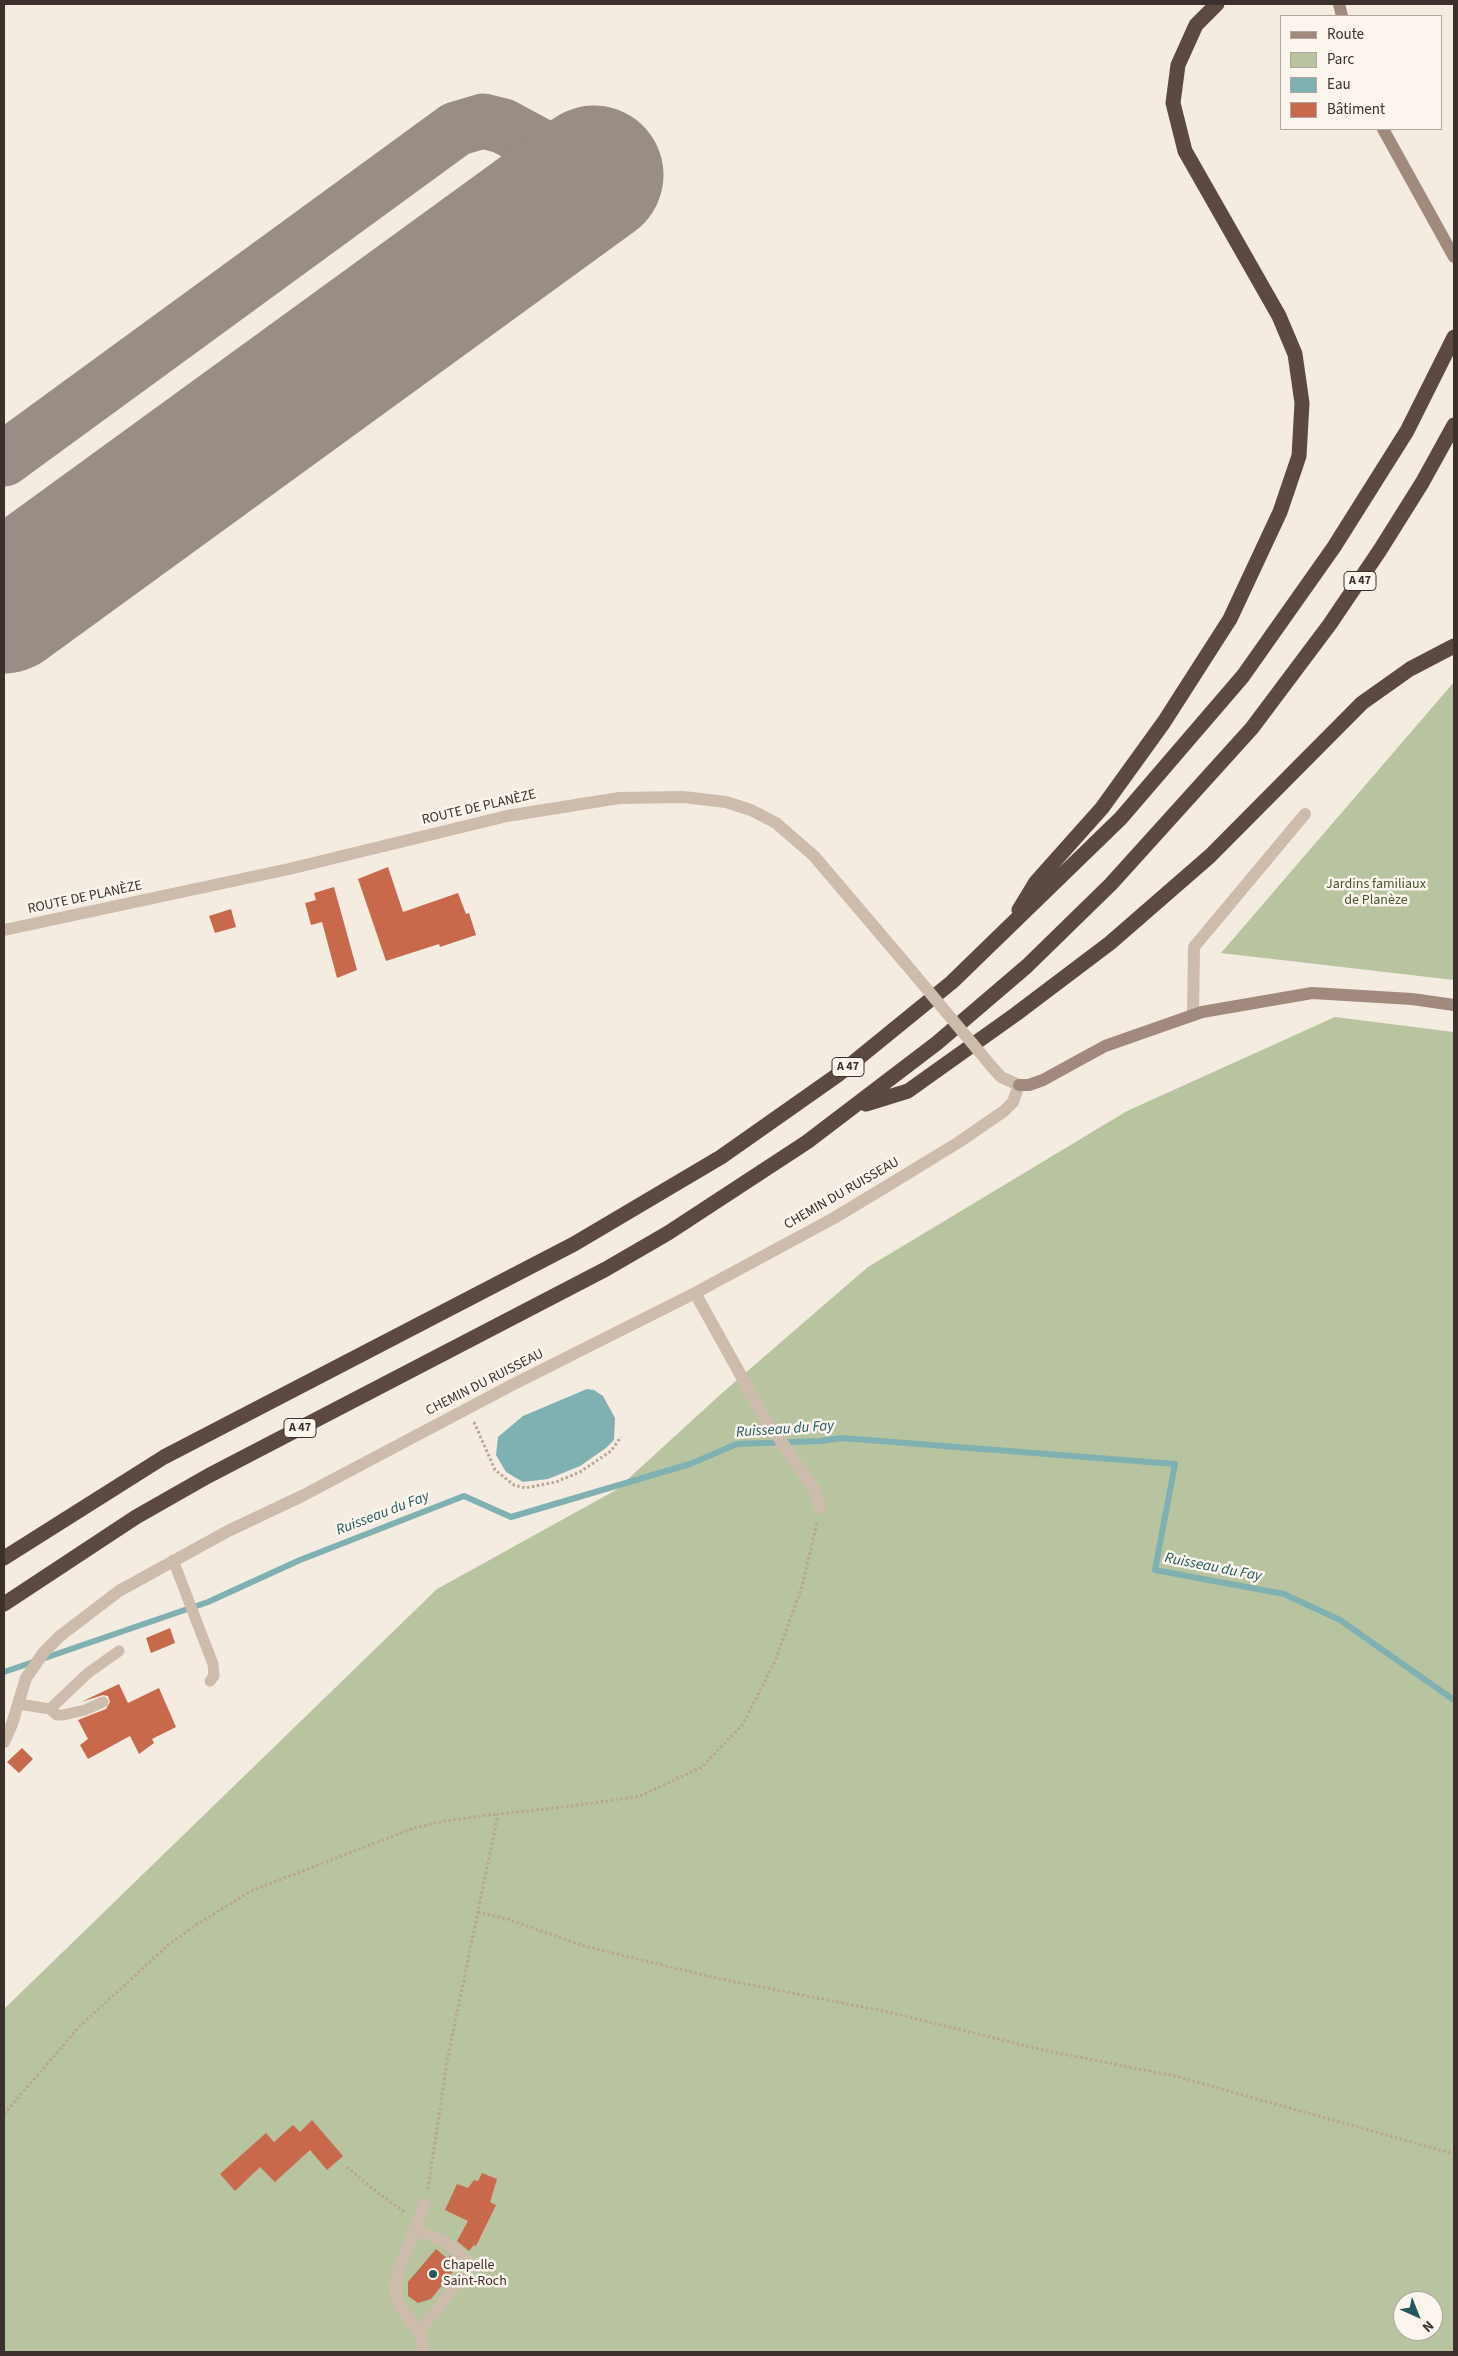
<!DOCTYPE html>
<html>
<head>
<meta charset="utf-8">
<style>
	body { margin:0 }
	#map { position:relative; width:1458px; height:2356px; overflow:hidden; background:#f4ebe1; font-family:"Source Sans 3",sans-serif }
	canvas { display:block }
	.frame { position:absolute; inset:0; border:5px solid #3b302b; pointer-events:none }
	.legend { position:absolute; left:1280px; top:15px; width:162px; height:115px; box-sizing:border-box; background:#fbf5ee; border:1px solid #aea6a0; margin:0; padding:6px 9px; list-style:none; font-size:15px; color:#3b302b }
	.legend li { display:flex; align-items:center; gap:10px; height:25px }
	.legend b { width:25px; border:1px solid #aea6a0 }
	.north { position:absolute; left:1393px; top:2291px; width:50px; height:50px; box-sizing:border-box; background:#fbf5ee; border:1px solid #aea6a0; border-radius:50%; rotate:136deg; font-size:14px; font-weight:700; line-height:20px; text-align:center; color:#3b302b }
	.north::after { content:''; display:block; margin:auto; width:18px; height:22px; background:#1f5a5e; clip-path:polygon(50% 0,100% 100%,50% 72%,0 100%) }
</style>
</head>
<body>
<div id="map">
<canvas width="1458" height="2356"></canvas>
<div class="frame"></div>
<ul class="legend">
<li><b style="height:6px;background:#a18a7d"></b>Route</li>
<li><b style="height:14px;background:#b8c4a0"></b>Parc</li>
<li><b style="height:14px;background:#7fb0b2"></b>Eau</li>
<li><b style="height:14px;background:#c8694b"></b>Bâtiment</li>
</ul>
<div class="north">N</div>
</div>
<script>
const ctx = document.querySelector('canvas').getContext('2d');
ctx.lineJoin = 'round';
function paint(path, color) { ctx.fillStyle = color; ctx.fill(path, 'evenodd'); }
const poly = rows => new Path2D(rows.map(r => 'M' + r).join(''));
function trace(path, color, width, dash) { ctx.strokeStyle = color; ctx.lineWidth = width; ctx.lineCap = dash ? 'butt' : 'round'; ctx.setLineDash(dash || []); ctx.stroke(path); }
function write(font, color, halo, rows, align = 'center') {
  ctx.font = font + ' "Source Sans 3",sans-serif'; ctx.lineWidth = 5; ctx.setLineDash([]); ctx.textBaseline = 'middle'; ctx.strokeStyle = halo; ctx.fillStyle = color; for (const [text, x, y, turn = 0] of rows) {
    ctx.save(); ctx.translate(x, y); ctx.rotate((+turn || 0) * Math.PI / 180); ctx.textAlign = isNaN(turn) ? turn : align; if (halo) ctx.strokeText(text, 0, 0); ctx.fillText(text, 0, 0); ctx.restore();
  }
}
const green = poly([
	[1454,682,1454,980,1221,953],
	[1335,1017,1454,1032,1454,2352,4,2352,4,2009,437,1589,616,1490,722,1393,868,1267,1127,1111],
	[1403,2301,1433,2301,1433,2331,1403,2331]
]);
const water = poly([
	[587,1389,594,1390,603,1396,615,1418,614,1440,606,1448,580,1466,548,1479,523,1482,506,1472,496,1455,498,1437,523,1416]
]);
const stream = poly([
	[4,1672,208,1602,300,1560,464,1496,511,1517,690,1464,737,1444,820,1441,842,1438,1175,1464,1155,1570,1284,1594,1340,1620,1454,1700]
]);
const taxiway = poly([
	[4,459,456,129,483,121,503,126,594,175]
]);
const runway = poly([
	[4,604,594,175]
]);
const building = poly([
	[388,867,403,912,458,893,466,914,469,913,476,935,440,947,439,944,386,961,358,879],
	[334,887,357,970,337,978,322,922,311,925,305,903,316,900,314,893],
	[231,909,236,927,215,933,209,916],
	[170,1628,175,1643,151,1653,146,1638],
	[119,1684,128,1703,159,1688,176,1727,152,1739,154,1743,139,1754,130,1736,88,1759,80,1745,88,1739,78,1720,106,1709,110,1702,108,1696,103,1695,81,1702],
	[22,1748,33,1759,19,1773,7,1762],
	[312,2120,343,2156,327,2170,310,2150,275,2182,260,2167,235,2191,220,2174,266,2133,274,2142,293,2125,300,2132],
	[482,2173,497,2179,490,2202,496,2205,476,2246,474,2245,469,2251,457,2241,468,2221,445,2210,457,2184,468,2188,474,2180,478,2181],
	[436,2249,448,2259,450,2255,459,2264,431,2299,418,2303,408,2296,408,2282]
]);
const path = poly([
	[474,1422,495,1470,514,1485,525,1488,556,1482,580,1472,611,1451,621,1437],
	[478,1912,507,1919,584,1946,716,1978,888,2012,1043,2050,1175,2076,1454,2154],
	[4,2114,79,2027,167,1946,196,1925,251,1891,414,1828,445,1821,497,1814],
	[347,2167,378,2193,406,2213],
	[428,2189,447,2062,498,1814,572,1806,640,1796,702,1767,743,1724,776,1659,802,1586,817,1523]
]);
const lane = poly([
	[173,1560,213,1664,214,1676,210,1681],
	[19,1704,50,1709,57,1715,63,1715,85,1710,103,1702],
	[50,1709,88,1673,119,1651],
	[415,2230,445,2241,466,2259,467,2265,463,2276,420,2331]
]);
const street = poly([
	[4,930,289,869,507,816,619,798,683,797,726,802,751,810,776,823,814,856,905,963],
	[1193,1015,1194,947,1305,814],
	[695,1293,763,1415,815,1490,820,1508],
	[4,1742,12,1724,26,1678,44,1652,60,1636,119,1591,228,1531,302,1496,512,1385,695,1293,834,1218,892,1183,959,1142,1004,1111,1013,1102,1019,1085,1001,1077,992,1067],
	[423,2352,422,2337,400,2306,396,2297,396,2285,399,2270,425,2204]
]);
const secondary = poly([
	[1339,4,1342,16],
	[1383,129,1454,257],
	[1019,1085,1029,1085,1043,1080,1105,1046,1202,1012,1312,993,1412,999,1454,1005]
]);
const highway = poly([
	[1019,910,1036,882,1102,808,1164,722,1230,619,1280,512,1299,456,1302,403,1295,354,1279,316,1185,151,1173,103,1178,65,1196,25,1217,4],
	[866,1104,908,1091,1016,1014,1110,943,1210,856,1362,703,1410,669,1454,646],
	[4,1558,164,1457,574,1244,721,1157,839,1074,952,982,1121,818,1243,676,1334,547,1407,431,1454,337],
	[4,1604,136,1517,208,1476,606,1269,668,1233,807,1142,937,1043,1027,966,1111,884,1252,728,1330,624,1380,550,1422,483,1454,425]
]);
const streetBridge = poly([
	[905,963,992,1067]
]);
const markers = [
	[433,2274,5,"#1f5a5e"]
];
const shields = [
	[1360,581,32],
	[848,1067,32],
	[300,1428,32]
];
const shieldNames = [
	["A 47",1360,581],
	["A 47",848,1067],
	["A 47",300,1428]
];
const streetNames = [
	["ROUTE DE PLANÈZE",479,808,-13],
	["ROUTE DE PLANÈZE",85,898,-12],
	["CHEMIN DU RUISSEAU",842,1194,-30],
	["CHEMIN DU RUISSEAU",485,1383,-27]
];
const parkNames = [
	["Jardins familiaux",1376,885],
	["de Planèze",1376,901]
];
const poiNames = [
	["Chapelle",443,2266],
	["Saint-Roch",443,2282]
];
const waterNames = [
	["Ruisseau du Fay",785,1430,-4],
	["Ruisseau du Fay",383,1514,-21],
	["Ruisseau du Fay",1213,1568,11]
];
paint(green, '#b8c4a0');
paint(water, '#7fb0b2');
trace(stream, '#7fb0b2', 6);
trace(taxiway, '#988e86', 55);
trace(runway, '#988e86', 139);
paint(building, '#c8694b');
trace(path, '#b9a596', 3, [2.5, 2.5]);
trace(lane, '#cdbbac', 11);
trace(street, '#cdbbac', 12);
trace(secondary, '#a18a7d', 12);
trace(highway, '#5c4a42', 15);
trace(streetBridge, '#cdbbac', 12);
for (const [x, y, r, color] of markers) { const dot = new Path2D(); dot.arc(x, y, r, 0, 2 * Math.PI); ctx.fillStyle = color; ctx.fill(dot); trace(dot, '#fbf5ee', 2); }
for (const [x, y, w] of shields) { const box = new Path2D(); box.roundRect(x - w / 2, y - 9.5, w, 19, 4); ctx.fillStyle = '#fbf5ee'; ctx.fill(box); trace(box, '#3b302b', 1); }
write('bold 12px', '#3b302b', null, shieldNames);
write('14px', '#3b302b', '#fbf5ee', streetNames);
write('14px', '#4a5a2e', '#fbf5ee', parkNames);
write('14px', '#3b302b', '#fbf5ee', poiNames, 'left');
write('italic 15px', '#1f5a5e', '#fbf5ee', waterNames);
</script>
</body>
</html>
